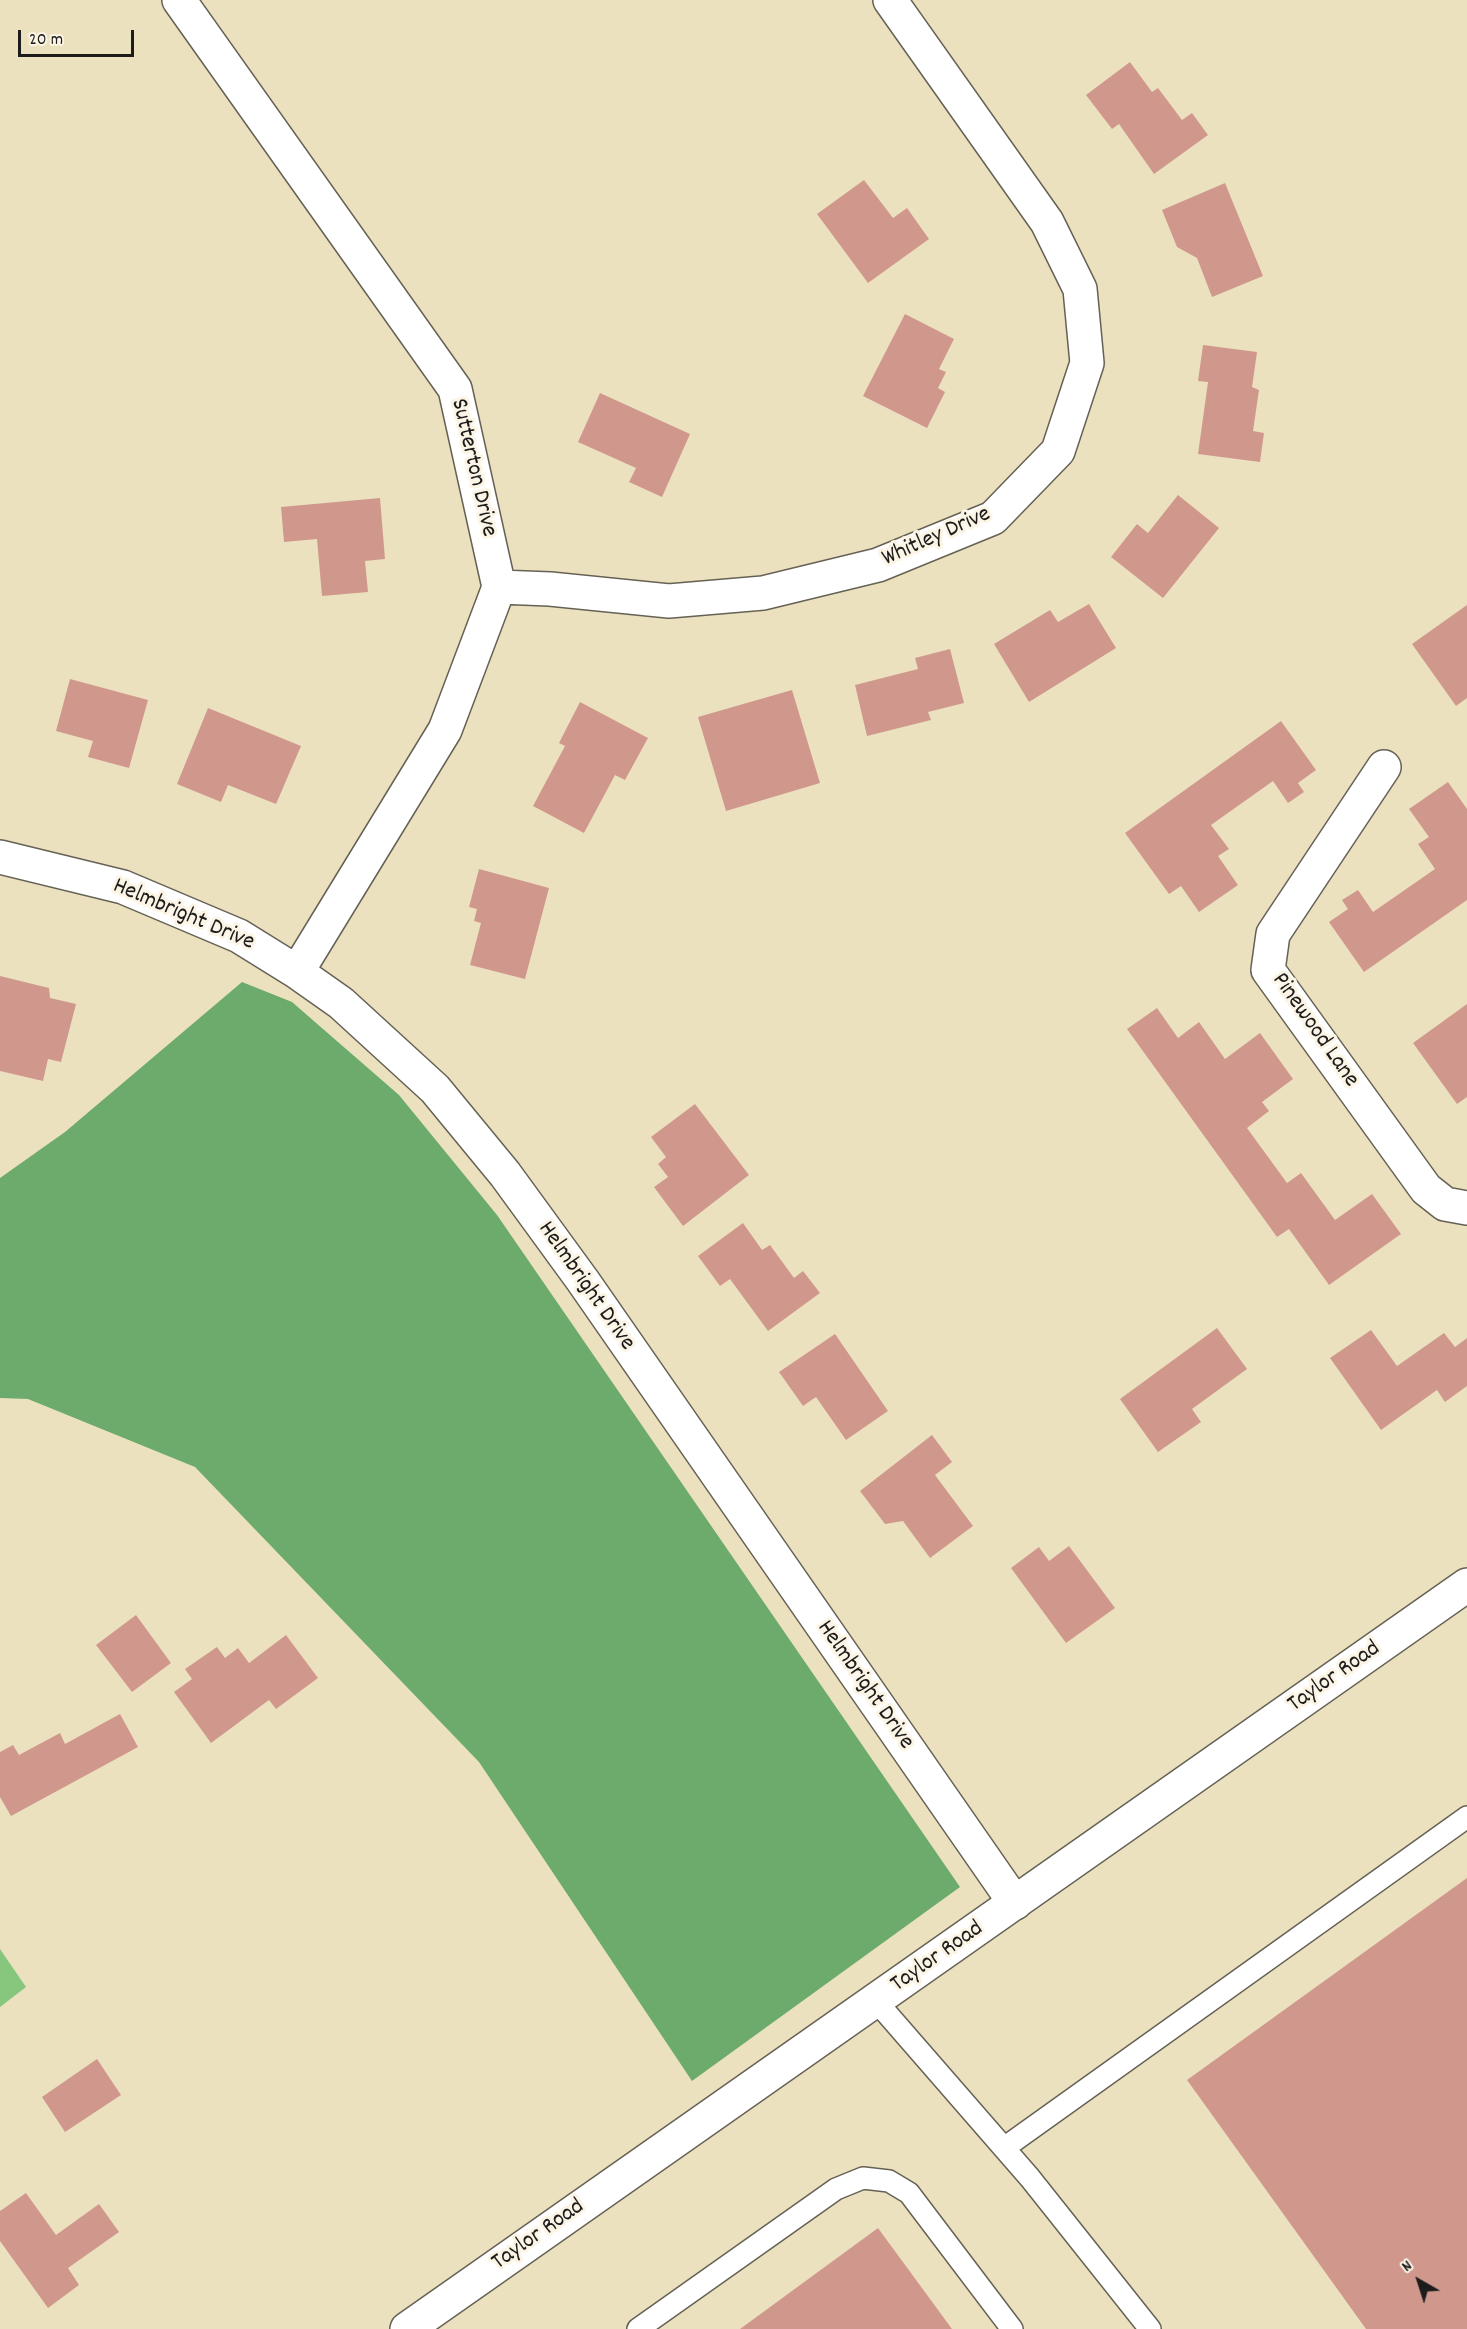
<!DOCTYPE html>
<html>
<head>
<meta charset="utf-8">
<style>
	body { margin:0 }
	#map { position:relative; width:1467px; height:2329px; overflow:hidden; background:#ece1bf; font-family:Dekko,sans-serif }
	canvas { display:block }
	.north { position:absolute; left:1389px; top:2251px; width:60px; height:60px; -webkit-text-stroke:4px #fcf5e5; paint-order:stroke; rotate:321deg; font-size:16px; font-weight:700; line-height:24px; text-align:center; color:#1c1c1c }
	.north::after { content:''; display:block; margin:auto; width:21px; height:27px; background:#1c1c1c; clip-path:polygon(50% 0,100% 100%,50% 72%,0 100%) }
	.scale { position:absolute; left:18px; top:30px; width:116px; height:27px; box-sizing:border-box; border:3px solid #1c1c1c; border-top:0; padding-left:8px; font-size:18px; line-height:21px; white-space:nowrap; color:#1c1c1c; -webkit-text-stroke:4px #fcf5e5; paint-order:stroke }
</style>
</head>
<body>
<div id="map">
<canvas width="1467" height="2329"></canvas>
<div class="north">N</div>
<div class="scale">20 m</div>
</div>
<script>
const ctx = document.querySelector('canvas').getContext('2d');
ctx.lineJoin = 'round';
function paint(path, color) { ctx.fillStyle = color; ctx.fill(path, 'evenodd'); }
const poly = rows => new Path2D(rows.map(r => 'M' + r).join(''));
function trace(path, color, width, dash) { ctx.strokeStyle = color; ctx.lineWidth = width; ctx.lineCap = dash ? 'butt' : 'round'; ctx.setLineDash(dash || []); ctx.stroke(path); }
function write(font, color, halo, rows, align = 'center') {
  ctx.font = font + ' Dekko,sans-serif'; ctx.lineWidth = 6; ctx.setLineDash([]); ctx.textBaseline = 'middle'; ctx.strokeStyle = halo; ctx.fillStyle = color; for (const [text, x, y, turn = 0] of rows) {
    ctx.save(); ctx.translate(x, y); ctx.rotate((+turn || 0) * Math.PI / 180); ctx.textAlign = isNaN(turn) ? turn : align; if (halo) ctx.strokeText(text, 0, 0); ctx.fillText(text, 0, 0); ctx.restore();
  }
}
const green = poly([
	[0,1949,26,1987,0,2007]
]);
const forest = poly([
	[242,982,292,1002,399,1095,497,1215,960,1887,692,2081,479,1762,195,1467,28,1399,0,1398,0,1178,65,1132]
]);
const building = poly([
	[1130,62,1152,92,1158,88,1182,120,1192,113,1208,135,1154,174,1119,124,1112,129,1086,95],
	[864,180,893,218,907,208,929,239,868,283,817,214],
	[1225,183,1263,276,1212,297,1197,258,1177,247,1162,210],
	[905,314,954,339,939,369,946,372,938,388,945,392,927,428,863,396],
	[1203,345,1257,352,1252,387,1259,390,1253,431,1264,433,1260,462,1198,454,1208,382,1198,381],
	[600,393,690,434,662,497,629,482,636,468,578,442],
	[1178,495,1219,528,1163,598,1111,557,1137,524,1148,533],
	[380,498,385,559,365,561,368,592,322,596,317,539,284,542,281,507],
	[1089,604,1116,648,1029,702,994,644,1050,610,1058,622],
	[1467,605,1467,698,1456,706,1412,644],
	[950,649,964,703,928,712,931,720,867,736,855,685,918,669,915,658],
	[70,679,148,700,129,768,88,757,93,741,56,731],
	[792,690,820,783,726,811,698,717],
	[580,702,648,738,625,780,615,775,584,833,533,806,565,746,559,743],
	[208,708,301,746,276,804,228,785,221,802,177,784],
	[1281,721,1316,770,1298,783,1304,792,1288,803,1273,781,1211,825,1229,849,1218,856,1238,885,1199,912,1181,886,1169,894,1125,833],
	[1448,782,1467,809,1467,900,1364,972,1329,922,1348,909,1342,900,1358,890,1373,912,1435,869,1418,844,1429,837,1409,809],
	[479,869,549,888,525,979,470,965,481,923,474,921,477,909,469,907],
	[0,976,49,988,50,998,76,1004,61,1062,48,1059,43,1081,0,1071],
	[1467,1004,1467,1097,1457,1104,1413,1043],
	[1157,1008,1178,1038,1199,1022,1225,1059,1260,1033,1293,1079,1262,1102,1269,1111,1247,1128,1287,1183,1301,1173,1335,1220,1372,1194,1401,1234,1329,1285,1289,1229,1277,1237,1127,1029],
	[695,1104,749,1175,683,1226,654,1187,668,1177,658,1164,666,1157,651,1137],
	[743,1223,762,1250,770,1245,794,1278,803,1271,820,1293,768,1331,730,1279,720,1286,698,1256],
	[1217,1328,1247,1369,1192,1409,1201,1422,1158,1452,1120,1399],
	[1371,1330,1397,1366,1444,1333,1455,1347,1467,1338,1467,1386,1445,1402,1437,1390,1381,1430,1330,1358],
	[835,1334,888,1411,846,1440,816,1397,803,1406,779,1372],
	[932,1435,952,1462,935,1475,973,1526,930,1558,903,1521,885,1524,860,1491],
	[1069,1546,1115,1608,1066,1643,1011,1568,1039,1547,1049,1561],
	[136,1615,171,1663,132,1692,96,1645],
	[286,1635,318,1678,276,1709,269,1700,211,1743,174,1692,192,1679,185,1669,217,1647,225,1658,238,1648,249,1663],
	[120,1714,138,1747,11,1816,0,1797,0,1752,13,1745,19,1755,60,1733,65,1744],
	[1467,1878,1467,2329,1366,2329,1187,2080],
	[97,2059,121,2095,65,2132,42,2097],
	[26,2193,56,2235,99,2204,119,2232,68,2268,79,2285,48,2308,0,2241,0,2211],
	[878,2228,952,2329,740,2329]
]);
const lane = poly([
	[876,2001,1030,2178,1150,2329],
	[1004,2148,1467,1817],
	[638,2329,836,2189,863,2178,889,2181,909,2193,1012,2329]
]);
const street = poly([
	[179,0,455,389,499,587,445,730,297,972],
	[499,587,550,589,669,601,763,593,878,565,993,518,1058,451,1087,363,1080,289,1047,222,890,0],
	[1384,767,1273,934,1268,970,1426,1189,1445,1204,1467,1208],
	[0,857,123,887,239,936,297,972,341,1003,435,1089,505,1174,583,1281,1015,1903]
]);
const secondary = poly([
	[407,2329,1467,1585]
]);
const streetNames = [
	["Sutterton Drive",472,468,77],
	["Whitley Drive",937,538,-24],
	["Helmbright Drive",183,916,23],
	["Pinewood Lane",1314,1031,55],
	["Helmbright Drive",585,1287,55],
	["Taylor Road",1335,1678,-35],
	["Helmbright Drive",864,1686,55],
	["Taylor Road",938,1958,-35],
	["Taylor Road",539,2236,-35]
];
paint(green, '#86c67d');
paint(forest, '#6cab6c');
paint(building, '#d0988d');
trace(lane, '#656155', 24);
trace(street, '#656155', 36);
trace(secondary, '#656155', 36);
trace(lane, '#fff', 21);
trace(street, '#fff', 33);
trace(secondary, '#fff', 33);
write('24px', '#1c1c1c', '#fcf5e5', streetNames);
</script>
</body>
</html>
